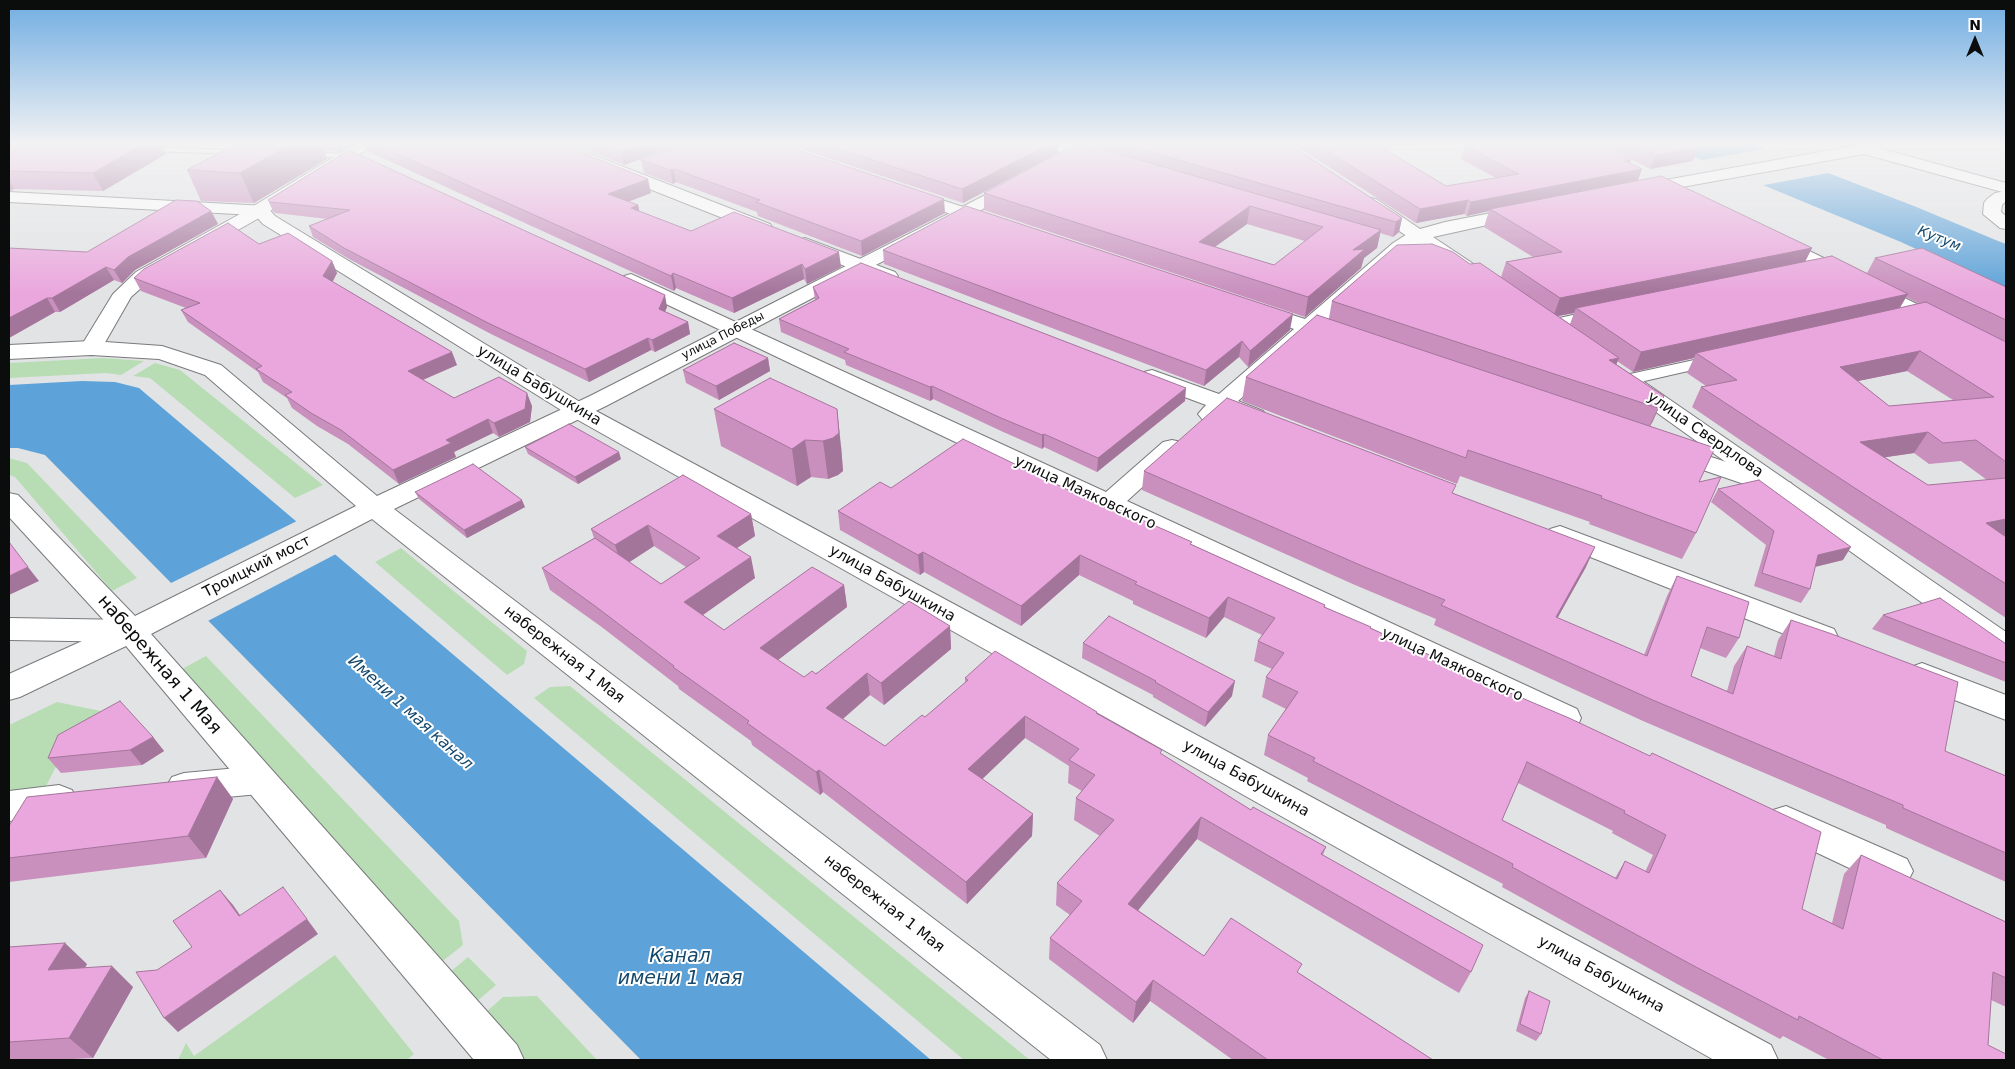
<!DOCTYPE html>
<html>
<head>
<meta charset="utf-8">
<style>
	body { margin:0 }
	#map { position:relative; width:2015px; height:1069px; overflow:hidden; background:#e2e3e5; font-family:"DejaVu Sans",sans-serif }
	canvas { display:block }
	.frame { position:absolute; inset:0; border:10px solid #0b0c0c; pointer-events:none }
	.north { position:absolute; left:1950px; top:15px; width:50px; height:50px; -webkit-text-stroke:4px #fff; paint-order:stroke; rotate:0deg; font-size:14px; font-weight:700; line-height:20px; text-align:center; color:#0b0c0c }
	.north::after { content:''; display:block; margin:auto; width:18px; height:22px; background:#0b0c0c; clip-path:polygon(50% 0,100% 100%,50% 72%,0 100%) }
</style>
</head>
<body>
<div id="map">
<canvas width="2015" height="1069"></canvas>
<div class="frame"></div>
<div class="north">N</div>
</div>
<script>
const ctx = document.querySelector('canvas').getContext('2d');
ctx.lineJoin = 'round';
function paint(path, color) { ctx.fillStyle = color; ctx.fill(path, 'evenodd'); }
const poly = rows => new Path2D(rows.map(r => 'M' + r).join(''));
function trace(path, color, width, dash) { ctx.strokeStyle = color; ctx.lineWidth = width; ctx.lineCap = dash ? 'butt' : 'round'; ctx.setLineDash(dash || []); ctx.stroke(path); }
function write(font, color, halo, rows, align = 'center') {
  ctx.font = font + ' "DejaVu Sans",sans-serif'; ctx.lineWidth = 4; ctx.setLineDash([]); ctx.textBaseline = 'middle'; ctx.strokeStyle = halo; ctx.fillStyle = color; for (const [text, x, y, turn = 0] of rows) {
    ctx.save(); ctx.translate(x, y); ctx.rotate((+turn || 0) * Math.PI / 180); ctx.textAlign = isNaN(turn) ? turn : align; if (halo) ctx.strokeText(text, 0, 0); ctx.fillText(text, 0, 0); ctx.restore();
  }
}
const green = poly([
	[103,358,144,361,121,375,106,373,9,378,9,363],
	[155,363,180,370,323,485,295,498,150,378,133,376],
	[9,458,27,463,137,578,112,591,15,477,9,475],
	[401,548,527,651,524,664,507,675,375,562],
	[206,656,459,921,463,945,439,964,182,669],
	[570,686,1030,1060,964,1060,534,698,550,687],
	[57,702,125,716,65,749,41,796,9,799,9,725],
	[335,955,414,1054,407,1060,178,1060,186,1043,194,1056],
	[468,957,496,985,476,1002,449,973],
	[537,996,597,1060,526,1060,484,1014,503,997]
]);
const water = poly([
	[1661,143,1750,143,1914,206,1998,241,2006,244,2006,291,1901,242],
	[82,381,115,382,139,388,931,1060,641,1060,45,455,18,448,9,448,9,385]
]);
const pier = poly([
	[1769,148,1834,172,1759,186,1697,161],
	[299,520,338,553,206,622,169,584]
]);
const service = poly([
	[142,147,239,150,243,152,239,154,145,151,142,151,142,147],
	[305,152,349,154,353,156,349,158,308,156,304,154,305,152]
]);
const pedestrian = poly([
	[1599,309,1604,311,1607,314,1604,317,1547,330,1542,328,1539,325,1542,322,1599,309],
	[1717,355,1723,357,1725,360,1723,363,1627,385,1621,384,1619,380,1621,376,1717,355]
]);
const minor = poly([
	[539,143,562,143,770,224,773,228,770,232,764,233,758,232,541,146,539,143],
	[1039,143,1065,143,1109,157,1111,160,1109,163,1103,165,1041,146,1039,143],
	[1859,143,1878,143,1880,146,1878,149,1872,151,1866,149,1859,143],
	[908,189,997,218,1000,222,997,226,991,227,902,198,899,194,902,190,908,189],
	[2006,191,2006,201,2002,205,2001,212,2006,216,2006,229,2000,228,1983,214,1984,203,1987,199,1995,193,2006,191],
	[9,192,266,206,275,216,585,405,1771,1045,1778,1060,1714,1060,569,415,263,224,255,215,9,202,9,192],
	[1419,229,1426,231,1428,235,1426,239,1407,251,1323,325,1348,333,1351,338,1348,343,1340,344,1312,336,1238,401,1263,411,1267,416,1263,421,1255,423,1225,413,1218,419,1210,421,1202,419,1198,414,1206,405,1144,382,1141,377,1144,372,1152,370,1219,394,1294,329,1250,314,1247,310,1250,306,1257,304,1305,319,1393,243,1412,231,1419,229],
	[1775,234,2006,348,2006,364,1998,362,1768,244,1766,240,1768,236,1775,234],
	[805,238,895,272,898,276,895,280,888,282,881,280,798,248,796,244,798,240,805,238],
	[631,274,1106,492,1163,442,1172,440,1181,442,1184,447,1181,452,1127,501,1577,709,1581,718,1577,727,1565,731,1553,727,624,284,621,280,624,276,631,274],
	[1671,444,1791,483,1795,489,1791,495,1782,497,1662,456,1659,451,1662,446,1671,444],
	[1560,526,1834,629,1838,637,1834,645,1823,648,1812,645,1550,541,1546,535,1550,529,1560,526],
	[9,618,131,620,142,623,146,631,142,639,131,642,9,640,9,618],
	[1922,663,2006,695,2006,720,1911,683,1906,675,1911,667,1922,663],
	[259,766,271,770,276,780,271,790,259,794,184,801,172,797,166,787,172,777,184,773,259,766],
	[59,785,72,790,77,800,72,810,59,815,9,821,9,791,59,785],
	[1786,806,1907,859,1913,871,1907,883,1894,888,1881,883,1773,832,1768,821,1773,810,1786,806]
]);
const tertiary = poly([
	[357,143,377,143,259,218,150,280,131,297,99,353,91,355,83,353,80,348,113,294,136,272,247,210,357,143]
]);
const secondary = poly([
	[1864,144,2006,183,2006,193,1864,154,1638,195,1632,194,1629,190,1632,186,1638,185,1864,144],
	[1017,179,1023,180,1026,184,1023,188,606,406,394,509,1100,1045,1107,1060,1051,1060,372,519,151,634,517,1045,524,1060,474,1060,126,646,20,697,9,700,9,674,111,628,9,517,9,493,18,495,135,616,356,506,205,375,159,359,91,355,9,359,9,345,91,341,162,346,221,365,377,496,590,396,1017,179],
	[1370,198,1376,199,1420,229,1445,222,1522,207,1528,208,1531,212,1528,216,1433,237,1472,263,1475,267,1472,271,1465,273,1458,271,1364,207,1361,203,1364,199,1370,198],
	[1629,375,1637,377,2006,632,2006,658,1995,655,1621,387,1618,382,1621,377,1629,375]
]);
const wall = poly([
	[9,143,184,143,180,146,161,145,166,154,103,191,14,189,9,192],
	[238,143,353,143,339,152,324,151,327,159,254,203,201,201,187,170],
	[364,143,558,143,651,193,628,202,638,205,639,211,691,231,841,267,807,284,804,279,734,313,676,288,674,291,367,151],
	[568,143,685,143,624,165],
	[783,143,1058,143,1058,153,963,203],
	[1096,143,1287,143,1402,218,1399,232,1393,237,1380,233,1377,248,1364,258,1361,268,1305,317,984,210,984,193,1096,147],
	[1247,224,1305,241,1274,265,1215,247],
	[1291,143,1417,143,1383,148,1446,186,1496,178,1461,159,1465,146,1631,160,1629,163,1642,169,1638,181,1812,248,1805,261,1867,273,1875,258,2006,287,2006,618,1853,517,1692,407,1701,387,1706,386,1687,373,1694,358,1633,372,1617,361,1616,364,1664,396,1650,426,1699,482,1696,533,1682,559,1589,524,1590,522,1460,476,1457,484,1242,401,1246,377,1329,318,1332,301,1470,264,1501,277,1506,262,1533,257,1484,227,1489,211,1467,216,1464,214,1416,223],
	[1906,297,1920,304,1900,308],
	[1574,313,1570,324,1558,316],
	[1907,371,1953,400,1889,406,1858,381],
	[1914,453,1929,464,1961,461,1987,480,1928,485,1885,457],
	[1600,143,1687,143,1699,148,1693,161,1650,169],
	[349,150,667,307,665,312,688,322,690,334,655,352,651,350,589,382,491,334,349,259,313,237,309,226,328,219,275,213,273,211,268,200],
	[641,160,945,213,862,256,758,216,757,212,676,182,673,184,644,173],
	[211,211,218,224,135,270,122,283,114,280,60,312,55,312,9,338,9,248,87,252],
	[259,244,332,261,337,273,332,282,457,365,423,380,454,398,532,406,530,422,499,437,493,433,454,452,456,457,399,484,348,444,317,426,292,408,287,398,263,382,258,372,188,322,181,310,186,308,141,291,134,278],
	[883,250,1290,330,1248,367,1239,357,1204,386,884,264],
	[813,287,1185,401,1097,472,1044,447,1042,449,1001,431,933,399,930,401,846,365,845,360,781,332,779,319,815,300],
	[768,358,770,371,719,400,686,383,683,370],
	[714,409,841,446,843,471,838,475,828,479,811,477,797,486,721,446],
	[525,447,621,459,578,484,528,454],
	[1144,471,1453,493,1586,567,1557,618,1644,655,1667,596,1677,576,1739,638,1726,658,1700,648,1691,676,1727,691,1734,666,1747,646,1774,656,1778,640,1791,620,1945,751,2006,776,2006,887,2006,882,1886,828,1886,825,1643,721,1434,625,1436,619,1355,585,1142,490],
	[891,488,1089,500,1191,544,1325,605,1325,607,1371,628,1475,678,1802,909,1832,923,1844,874,1861,855,2006,922,2006,1007,1991,1000,1988,1045,2006,1060,1829,1060,1783,1036,1780,1039,1679,985,1502,887,1503,884,1307,781,1308,778,1264,755,1268,735,1286,709,1262,697,1266,677,1272,669,1254,661,1258,641,1262,635,1224,617,1206,638,1133,604,1133,601,1079,575,1021,626,924,572,920,575,840,530,838,511],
	[1518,783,1613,831,1612,833,1653,855,1645,872,1625,861,1615,878,1502,820],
	[1718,489,1843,560,1815,567,1810,589,1801,603,1754,586,1766,545,1711,502],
	[415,492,525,507,467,538,419,499],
	[751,514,755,536,737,548,755,578,703,615,724,630,844,585,847,607,778,660,804,677,950,626,951,649,884,705,870,695,843,719,885,746,925,717,965,683,965,678,1097,714,1251,810,1326,847,1323,855,1471,972,1459,993,1197,839,1138,910,1204,956,1299,973,1433,1060,1233,1060,1150,1001,1133,1023,1049,959,1050,938,1070,915,1056,905,1057,883,1100,836,1074,820,1076,798,1082,791,1068,783,1069,766,1025,738,982,779,1033,814,1032,836,967,904,823,792,820,795,752,745,751,741,679,689,678,686,603,628,550,590,542,568,594,538,591,529],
	[654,546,686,567,661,584,629,562],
	[1883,615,2006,644,2006,682,1872,629],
	[1083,643,1232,696,1205,727,1153,697,1153,695,1082,658],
	[153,737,164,751,142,765,61,773,48,758],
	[217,777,233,799,206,858,9,882,9,826],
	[9,947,87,964,85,968,133,987,93,1058,55,1060,9,1060],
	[1529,991,1541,1034,1536,1041,1516,1031,1525,998]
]);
const shadedWall = poly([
	[145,143,160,143,166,154,103,191,93,173],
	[293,143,320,143,327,159,254,203,240,173],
	[336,143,353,143,339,152],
	[646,143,685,143,624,165,621,152],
	[1052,143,1058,143,1058,153,963,203,962,189],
	[1365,143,1417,143,1363,151],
	[1699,148,1693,161,1650,169,1656,155],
	[1631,160,1626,172,1642,169,1637,182,1490,209,1489,211,1467,216,1471,202],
	[674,169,676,182,673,184,670,170],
	[648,179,651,193,611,208,608,194],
	[9,180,14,189,9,192],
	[944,199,945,213,862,256,861,241],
	[1468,200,1464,214,1416,223,1420,209],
	[638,205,641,219,631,208],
	[1250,206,1247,224,1196,260,1199,242],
	[211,211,218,224,135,270,122,283,114,270,128,257],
	[1402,218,1399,232,1393,237,1396,222],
	[1381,230,1377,248,1364,258,1361,268,1305,317,1308,297,1353,250],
	[1812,248,1803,266,1576,308,1574,313,1553,317,1560,298],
	[839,252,841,267,807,284,805,269],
	[332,261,337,273,329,289,323,276],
	[802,264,804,279,734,313,732,298],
	[106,267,114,280,60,312,52,298],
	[673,273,676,288,674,291,671,276],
	[1908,294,1897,312,1696,353,1694,358,1633,372,1641,352],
	[665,295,667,307,661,321,659,309],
	[47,298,55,312,9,338,9,318],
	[1293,314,1290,330,1248,367,1250,351],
	[688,322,690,334,655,352,652,340],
	[648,338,651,350,589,382,585,369],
	[1242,341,1239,357,1204,386,1206,370],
	[1920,351,1907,371,1829,387,1840,367],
	[452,352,457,365,413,384,408,371],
	[768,358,770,371,719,400,716,386],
	[1619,358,1609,382,1609,360],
	[932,386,933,399,930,401,930,387],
	[1186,388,1185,401,1097,472,1098,458],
	[527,393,532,406,530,422,499,437,494,423],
	[1664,396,1653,421,1646,433,1658,408],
	[837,409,841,446,843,471,838,475,828,479,823,441],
	[488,419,493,433,454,452,456,457,399,484,393,470,446,440],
	[1928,432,1914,453,1847,463,1860,442],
	[1044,434,1044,447,1042,449,1042,435],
	[805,440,811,477,797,486,792,449],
	[619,452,621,459,578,484,575,477],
	[522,500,525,507,467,538,464,530],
	[751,514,755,536,722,558,717,536],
	[2006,519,2006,538,1986,523],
	[648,525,654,546,622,567,615,545],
	[1595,547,1586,567,1547,637,1556,617],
	[1851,547,1843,560,1810,568,1818,555],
	[923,552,924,572,920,575,918,555],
	[1080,555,1079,575,1021,626,1021,606],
	[751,557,755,578,690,624,684,602],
	[28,567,39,581,9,595,9,576],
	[844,585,847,607,765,670,760,648],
	[1228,597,1224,617,1206,638,1209,618],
	[950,626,951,649,884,705,881,683],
	[867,673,870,695,830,730,826,708],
	[1235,681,1232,696,1205,727,1208,712],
	[1025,716,1025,738,969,792,968,769],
	[153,737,164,751,142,765,130,750],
	[819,770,823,792,820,795,816,772],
	[217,777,233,799,206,858,188,836],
	[1033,814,1032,836,967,904,966,882],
	[1201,817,1197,839,1126,925,1128,904],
	[220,890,233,905,251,931,239,916],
	[307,919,318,934,178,1032,164,1018],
	[65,943,87,964,71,991,48,970],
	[112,966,133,987,93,1058,69,1038],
	[1153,980,1150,1001,1133,1023,1136,1002]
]);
const building = poly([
	[9,143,145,143,93,173,9,171,9,143],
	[238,143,293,143,240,173,187,170,238,143],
	[373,143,558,143,648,179,608,194,638,205,631,208,691,231,734,212,839,252,805,269,802,264,732,298,673,273,671,276,373,143],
	[598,143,646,143,621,152,598,143],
	[688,143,777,143,944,199,861,241,756,202,760,200,674,169,670,170,641,160,688,143],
	[820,143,1052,143,962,189,820,143],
	[1078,143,1081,143,1381,230,1353,250,1365,249,1308,297,984,193,1078,143],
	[1250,206,1323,227,1274,265,1199,242,1250,206],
	[1118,143,1287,143,1402,218,1396,222,1118,143],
	[1314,143,1374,143,1446,186,1519,174,1465,146,1483,143,1597,143,1631,160,1625,161,1642,169,1471,202,1468,200,1420,209,1314,143],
	[1631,143,1687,143,1699,148,1656,155,1631,143],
	[349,150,665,295,659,309,688,322,652,340,648,338,585,369,486,322,344,248,309,226,350,210,270,202,268,200,349,150],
	[1661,176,1812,248,1560,298,1506,262,1562,252,1490,209,1661,176],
	[176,200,197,201,211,211,128,257,114,270,106,267,52,298,47,298,9,318,9,248,87,252,176,200],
	[966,206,1293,314,1250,351,1242,341,1206,370,883,250,966,206],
	[228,223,259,244,288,233,332,261,323,276,452,352,408,371,454,398,499,377,527,393,525,409,494,423,488,419,446,440,451,443,393,470,341,430,311,413,285,395,292,392,256,369,262,366,181,310,200,303,134,278,144,269,228,223],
	[1432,244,1453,252,1470,264,1480,263,1619,358,1609,360,1664,396,1658,408,1332,301,1397,245,1432,244],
	[1922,248,2006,287,2006,320,1875,258,1922,248],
	[1832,256,1908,294,1641,352,1576,308,1832,256],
	[861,263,1186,388,1098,458,1044,434,1042,435,1001,418,932,386,930,387,844,352,849,349,779,319,819,298,813,287,861,263],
	[1926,302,2006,342,2006,462,1976,440,1943,443,1928,432,1860,442,1928,485,2006,478,2006,519,1986,523,2006,537,2006,584,1867,496,1701,387,1737,380,1696,353,1926,302],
	[1920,351,1994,397,1889,406,1840,367,1920,351],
	[1317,315,1715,448,1699,482,1721,477,1696,533,1601,498,1602,496,1468,450,1466,458,1246,377,1317,315],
	[734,343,768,358,716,386,683,370,734,343],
	[770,378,837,409,839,433,833,438,823,441,805,440,792,449,714,409,770,378],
	[1227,398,1456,485,1452,493,1595,547,1556,617,1647,656,1677,576,1749,602,1739,638,1707,627,1691,676,1733,694,1747,646,1781,659,1791,620,1832,634,1958,682,1945,751,2006,776,2006,853,1903,808,1903,805,1655,701,1441,605,1445,600,1360,565,1144,471,1227,398],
	[569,424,619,452,575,477,525,447,569,424],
	[963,439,1089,500,1092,498,1192,542,1190,544,1325,605,1324,607,1371,627,1370,628,1476,676,1475,678,1569,718,1650,756,1652,753,1821,832,1802,909,1843,929,1861,855,2006,922,2006,978,1993,972,1988,1045,2006,1054,2006,1060,1883,1060,1799,1016,1798,1020,1694,966,1512,867,1513,864,1313,761,1315,758,1268,735,1298,692,1266,677,1284,653,1258,641,1275,618,1228,597,1209,618,1135,584,1137,582,1080,555,1021,606,923,552,918,555,838,511,880,482,891,488,963,439],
	[1527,762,1625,811,1624,813,1666,835,1649,873,1625,861,1617,879,1502,820,1527,762],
	[473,464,522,500,464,530,415,492,473,464],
	[683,475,751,514,717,536,751,557,684,602,724,630,812,567,844,585,760,648,804,677,812,671,816,674,909,601,950,626,881,683,867,673,826,708,885,746,922,715,925,717,968,680,965,678,995,651,1097,712,1096,713,1162,750,1160,753,1251,810,1253,807,1326,847,1321,854,1483,945,1471,972,1201,817,1128,904,1204,956,1231,918,1302,964,1297,972,1433,1060,1268,1060,1153,980,1136,1002,1050,938,1082,901,1057,883,1114,820,1076,798,1095,775,1069,760,1079,749,1025,716,968,769,1033,814,966,882,819,770,816,772,747,723,749,721,673,667,674,666,595,606,542,568,595,538,661,584,700,558,648,525,615,545,591,529,683,475],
	[1759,480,1851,547,1818,555,1810,589,1762,573,1774,531,1718,489,1759,480],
	[9,542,28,567,9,576,9,542],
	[1940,598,2006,644,2006,663,1883,615,1940,598],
	[1109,616,1235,681,1208,712,1155,682,1156,681,1083,643,1109,616],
	[120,701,153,737,130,750,48,758,58,735,120,701],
	[217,777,188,836,9,858,9,826,27,797,217,777],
	[283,887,307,919,164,1018,136,972,157,970,192,947,173,921,220,890,239,916,283,887],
	[65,943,48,970,112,966,69,1038,9,1042,9,947,65,943],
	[1529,991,1550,1001,1541,1034,1520,1024,1529,991]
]);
const farStreetnames = [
	["улица Победы",723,336,-27]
];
const farWaternames = [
	["Кутум",1939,239,22]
];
const streetNames = [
	["улица Бабушкина",539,386,31],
	["улица Свердлова",1705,435,35],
	["улица Маяковского",1085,493,25],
	["Троицкий мост",257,567,-27],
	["улица Бабушкина",892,584,29],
	["набережная 1 Мая",564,655,38],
	["улица Маяковского",1452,665,25],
	["улица Бабушкина",1246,779,29],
	["набережная 1 Мая",884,904,38],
	["улица Бабушкина",1601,975,29]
];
const waterNames = [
	["Имени 1 мая канал",410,713,42]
];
const nearStreetnames = [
	["набережная 1 Мая",159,665,49]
];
const nearWaternames = [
	["Канал",680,957],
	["имени 1 мая",680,979]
];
paint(green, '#b8ddb5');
paint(water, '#5da2d8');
paint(pier, '#e2e3e5');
trace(service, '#797a7c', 2);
trace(pedestrian, '#797a7c', 2);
trace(minor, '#797a7c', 2);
trace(tertiary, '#797a7c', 2);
trace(secondary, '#797a7c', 2);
paint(service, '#fff');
paint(pedestrian, '#fff');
paint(minor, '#fff');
paint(tertiary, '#fff');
paint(secondary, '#fff');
paint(wall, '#c990be');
paint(shadedWall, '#a4759b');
paint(building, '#eaa7dd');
trace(building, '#a4759b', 1);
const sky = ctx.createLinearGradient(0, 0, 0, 293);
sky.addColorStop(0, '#70ade2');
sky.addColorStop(0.49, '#f2f2f3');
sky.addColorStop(1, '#f2f2f300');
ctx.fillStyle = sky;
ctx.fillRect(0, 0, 2015, 293);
write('12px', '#0b0c0c', '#fff', farStreetnames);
write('italic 14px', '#14486c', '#fff', farWaternames);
write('15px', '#0b0c0c', '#fff', streetNames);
write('italic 16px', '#14486c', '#fff', waterNames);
write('18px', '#0b0c0c', '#fff', nearStreetnames);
write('italic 19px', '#14486c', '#fff', nearWaternames);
</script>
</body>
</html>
